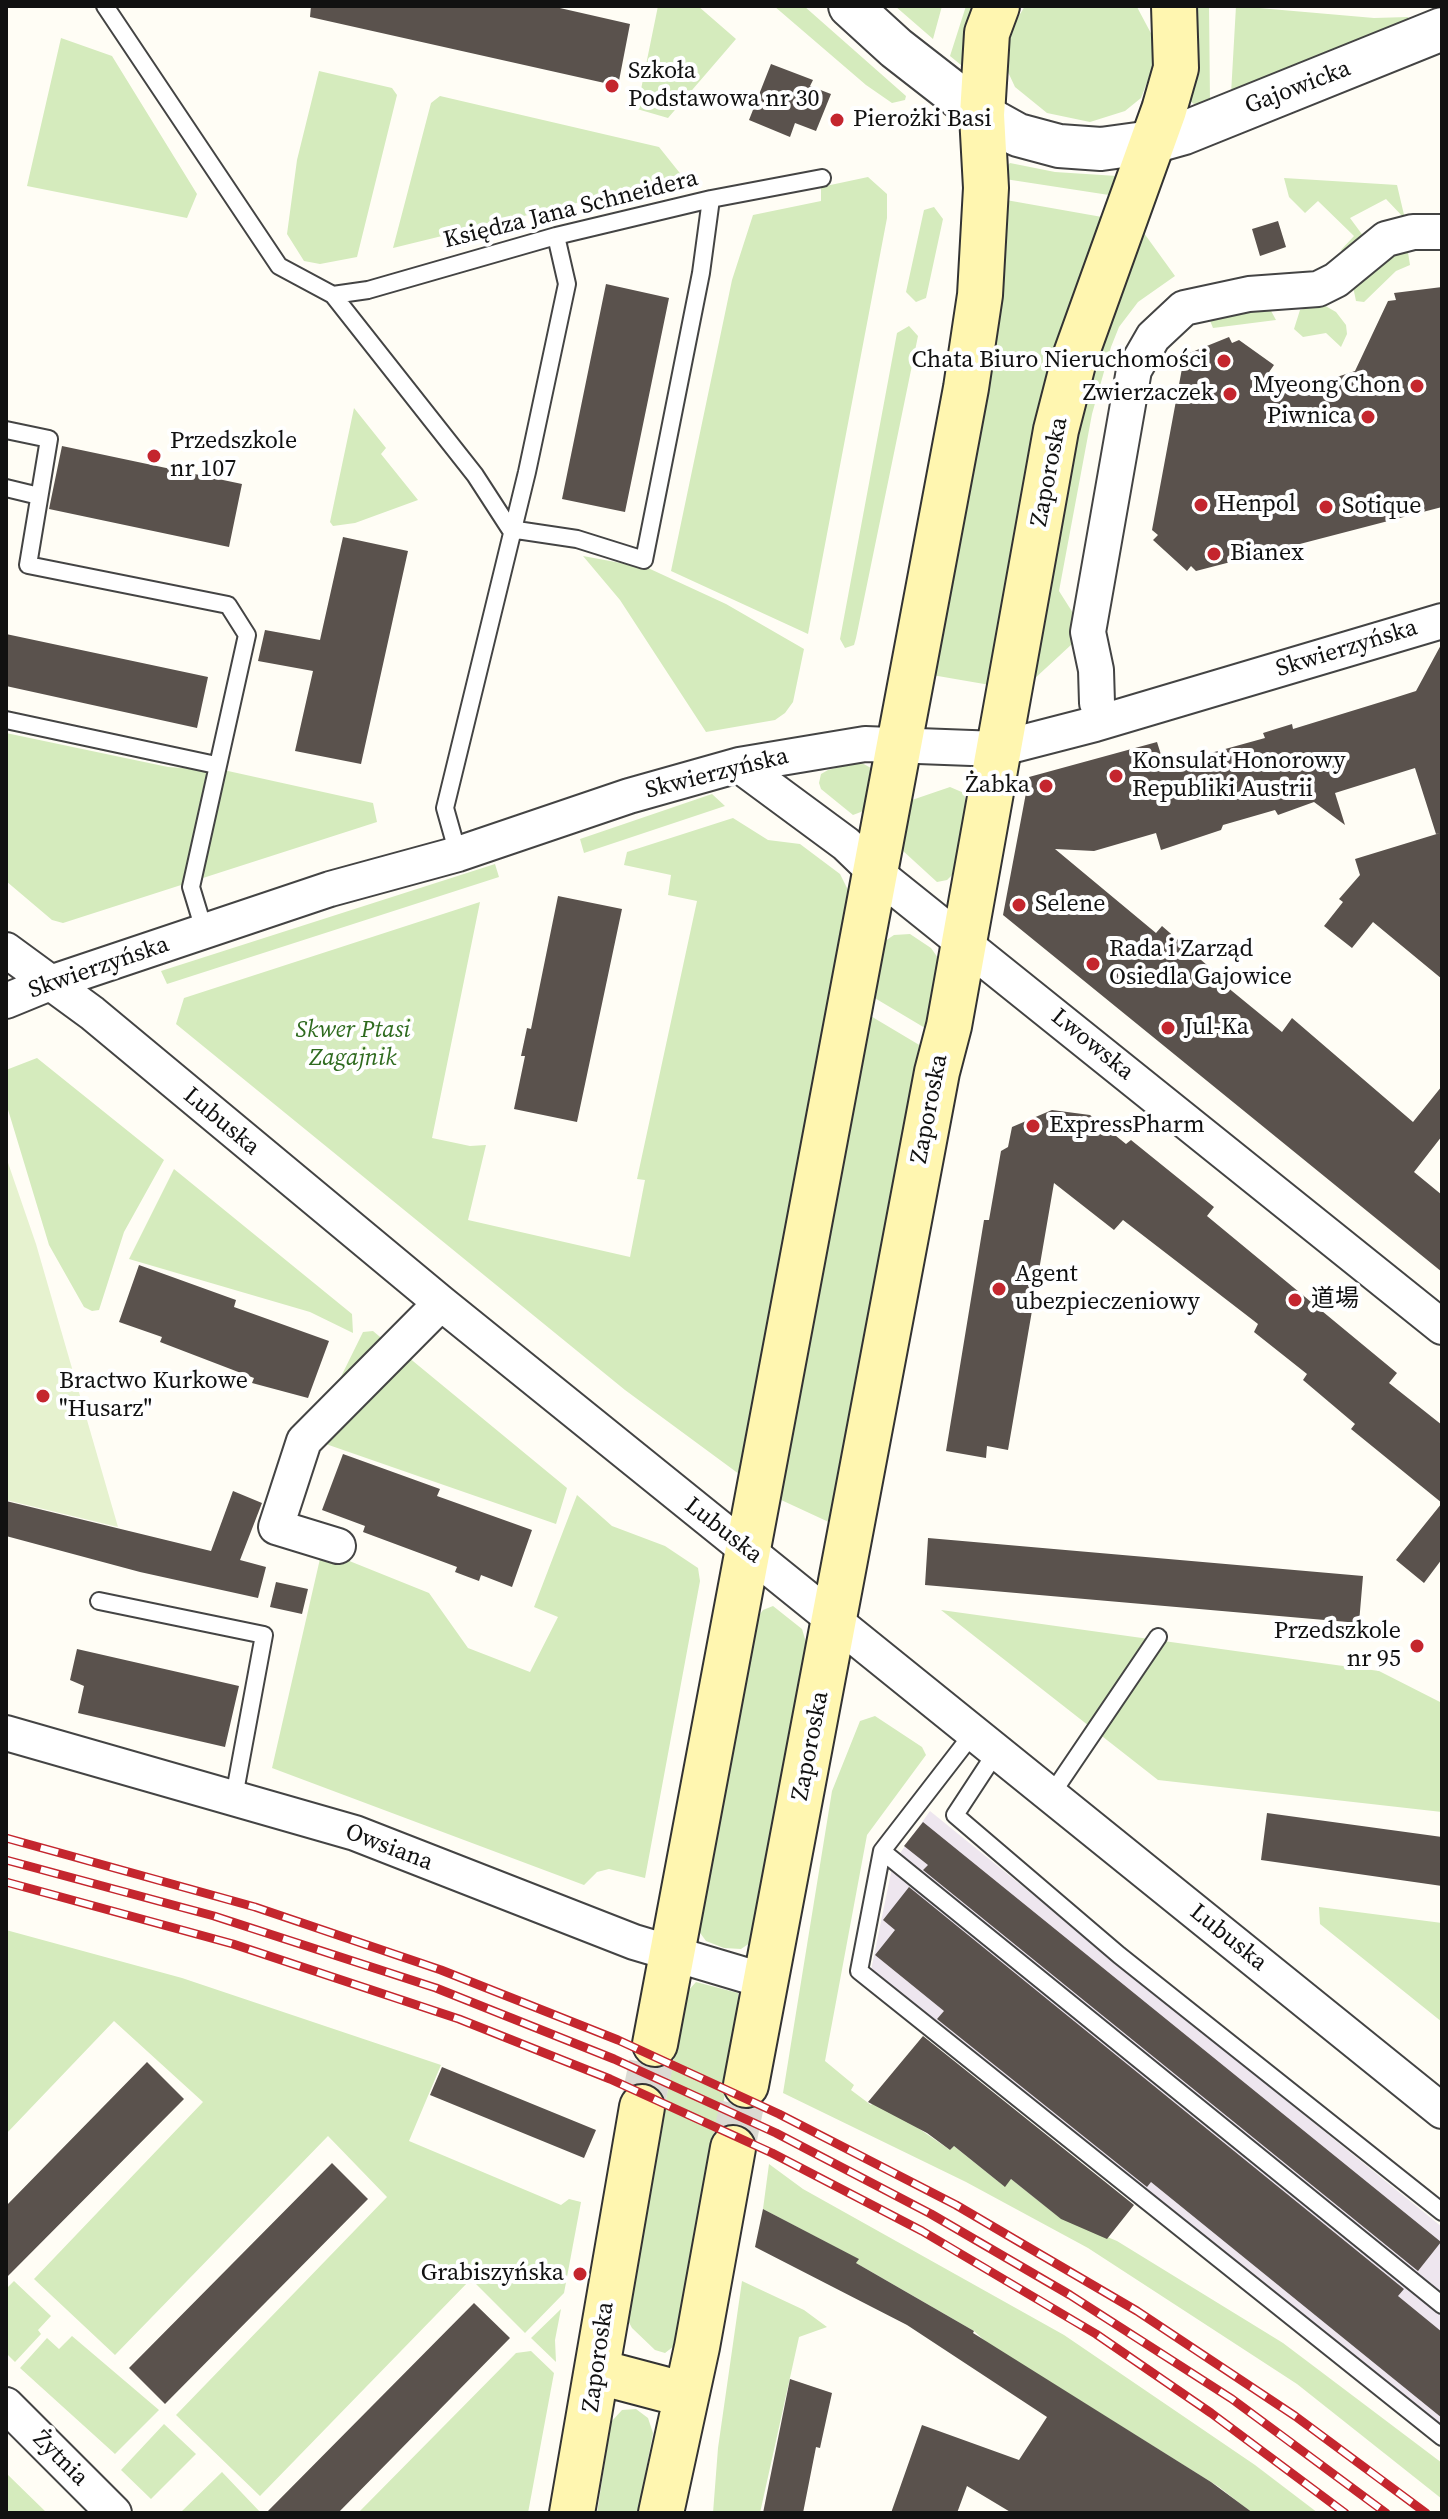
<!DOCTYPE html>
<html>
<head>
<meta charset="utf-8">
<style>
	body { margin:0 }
	#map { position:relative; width:1448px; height:2519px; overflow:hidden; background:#fffdf5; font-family:"Source Serif 4",serif }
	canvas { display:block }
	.frame { position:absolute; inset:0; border:8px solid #111; pointer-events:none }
</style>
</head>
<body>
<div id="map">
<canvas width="1448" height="2519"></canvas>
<div class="frame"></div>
</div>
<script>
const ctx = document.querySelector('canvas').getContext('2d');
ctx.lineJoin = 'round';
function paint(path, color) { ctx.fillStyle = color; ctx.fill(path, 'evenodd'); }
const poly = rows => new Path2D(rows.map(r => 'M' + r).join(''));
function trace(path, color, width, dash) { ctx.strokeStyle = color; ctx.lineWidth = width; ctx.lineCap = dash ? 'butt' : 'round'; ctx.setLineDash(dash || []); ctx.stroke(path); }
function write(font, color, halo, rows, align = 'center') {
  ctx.font = font + ' "Source Serif 4","Noto Sans SC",serif'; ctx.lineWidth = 8; ctx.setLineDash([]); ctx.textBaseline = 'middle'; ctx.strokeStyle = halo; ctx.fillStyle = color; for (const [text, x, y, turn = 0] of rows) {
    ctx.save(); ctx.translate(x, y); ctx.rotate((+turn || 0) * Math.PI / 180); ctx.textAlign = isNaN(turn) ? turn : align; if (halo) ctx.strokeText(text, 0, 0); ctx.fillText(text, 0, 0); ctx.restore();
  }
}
const industrial = poly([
	[930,1811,1442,2227,1442,2433,870,1975,893,1863]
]);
const green = poly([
	[658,6,698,6,736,39,668,118,637,109],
	[774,6,804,6,906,96,905,100,892,103,866,85],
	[895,6,942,6,933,39],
	[966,6,974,6,961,65,950,56],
	[1025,6,1137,7,1154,39,1156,59,1141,98,1125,111,1090,122,1047,113,1015,87,1008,72,1009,32],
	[1194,6,1209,6,1210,101,1194,104,1190,101,1197,59],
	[1236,6,1374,18,1408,17,1410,23,1231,94],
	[61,38,112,56,197,194,187,218,27,186],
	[319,71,392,88,397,95,357,257,320,264,304,261,287,234,297,160],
	[440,96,659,147,683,177,393,248,431,103],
	[1010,163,1055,172,1117,176,1109,195,1005,179,1005,168],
	[868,177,887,194,887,218,808,634,671,571,732,280,753,215,821,201,821,187],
	[1284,178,1397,185,1405,219,1386,199,1350,218,1364,237,1345,253,1341,250,1354,236,1318,201,1305,213,1289,197],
	[1006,200,1102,217,1049,374,990,685,932,675,1000,317],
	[934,207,943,219,926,298,916,302,906,292,924,210],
	[1141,229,1175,276,1138,302,1119,327,1111,347,1092,414,1059,591,1078,621,1072,644,1033,680,1085,396],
	[1407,246,1410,265,1396,271,1364,302,1356,301,1352,282],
	[1322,304,1336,312,1346,325,1347,334,1341,347,1326,333,1303,337,1294,329,1300,310],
	[1270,309,1276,320,1213,328,1207,313],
	[909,326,918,336,856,638,854,645,845,648,840,639,897,333],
	[354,408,386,448,381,454,418,500,355,523,333,526,330,522],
	[583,556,648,568,726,604,804,649,793,702,785,713,775,720,706,732,620,600],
	[6,733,168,767,228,771,373,803,377,822,63,923,52,920,6,881],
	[860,762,871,768,873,776,866,810,853,815,821,789,819,783,821,774,828,770],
	[950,787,964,793,966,803,953,874,947,880,937,882,902,850,912,800],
	[712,794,725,806,584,853,580,839],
	[733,818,768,840,800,844,840,874,850,894,739,1474,625,1390,176,1024,184,998,480,902,432,1138,470,1146,486,1145,468,1220,630,1257,645,1180,637,1179,697,901,668,895,671,875,624,865,627,852],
	[495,864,499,877,167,984,161,971],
	[910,934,931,948,938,958,925,1028,873,997,885,941,894,935],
	[869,1015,921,1046,833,1524,779,1499],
	[37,1058,164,1160,124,1232,99,1310,92,1311,84,1307,49,1245,6,1103,6,1070],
	[174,1169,352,1314,353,1333,310,1312,129,1259],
	[373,1331,386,1342,330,1399,363,1332],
	[402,1352,567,1488,556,1524,323,1443],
	[577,1495,612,1526,665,1546,698,1568,700,1581,645,1878,609,1869,597,1872,584,1885,272,1768,322,1550,429,1593,468,1648,530,1672,558,1617,534,1607],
	[773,1606,802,1629,808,1649,753,1941,741,1949,724,1948,706,1941,698,1930,755,1621,763,1610],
	[941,1610,1379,1671,1442,1703,1442,1812,1158,1780],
	[875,1716,922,1747,926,1755,867,1835,825,2061,854,2085,851,2090,871,2105,876,2099,950,2150,954,2146,1004,2186,1011,2179,1059,2217,1117,2241,1283,2343,1442,2463,1442,2499,1297,2384,1088,2248,966,2182,783,2093,832,1791,860,1721],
	[1319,1907,1442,1923,1442,2022,1320,1924],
	[6,1930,182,1978,441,2065,409,2141,561,2205,569,2199,581,2202,564,2293,525,2333,471,2279,260,2496,176,2415,387,2197,328,2136,115,2355,34,2279,203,2102,114,2021,6,2134],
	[696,1982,738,1993,740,2014,678,2343,665,2353,655,2350,632,2328,624,2313,687,1992],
	[769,2164,803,2189,1064,2335,1255,2465,1318,2513,1252,2513,1219,2487,986,2342,974,2331,856,2263,858,2259,763,2209],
	[14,2281,51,2316,38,2330,41,2334,15,2362,6,2353,6,2289],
	[742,2281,804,2310,827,2327,799,2337,760,2513,713,2513,718,2448],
	[561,2309,555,2340,556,2362,531,2338],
	[72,2336,159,2410,115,2454,20,2368,47,2338,59,2349],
	[531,2351,554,2373,528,2513,358,2513,516,2353],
	[636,2409,648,2418,653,2433,638,2513,597,2513,611,2422,622,2410],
	[164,2424,196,2454,151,2499,121,2470],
	[222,2472,261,2513,180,2513],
	[6,2473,47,2513,6,2513]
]);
const pitch = poly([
	[6,1157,36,1244,118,1527,6,1500]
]);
const building = poly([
	[311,6,551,6,630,24,618,86,310,17],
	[771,64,813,80,810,86,831,94,816,131,795,123,790,137,749,120],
	[1278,221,1286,247,1260,256,1252,229],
	[606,284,669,298,625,512,562,499],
	[1442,287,1442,507,1196,571,1191,566,1187,571,1153,540,1158,535,1152,530,1183,363,1190,360,1187,354,1229,337,1232,343,1239,340,1274,365,1253,395,1328,380,1355,371,1388,301,1396,300,1394,293],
	[62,446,242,484,229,547,49,509],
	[343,537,408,551,361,764,295,751,313,671,258,661,265,630,320,640],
	[6,634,208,677,197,728,6,686],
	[1442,643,1442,979,1373,922,1352,948,1324,926,1343,902,1339,899,1360,875,1355,859,1440,833,1436,834,1415,768,1335,793,1345,825,1314,802,1278,815,1275,810,1223,825,1221,830,1161,850,1156,833,1094,851,1055,849,1156,933,1162,926,1223,979,1221,982,1282,1032,1292,1018,1413,1122,1442,1086,1442,1136,1414,1172,1442,1195,1442,1272,1003,915,1029,777,1157,742,1163,761,1187,754,1189,759,1265,738,1263,733,1292,724,1293,729,1394,698,1416,691],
	[558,896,622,909,577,1122,514,1109,525,1056,521,1056,527,1028,531,1029],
	[1052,1110,1090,1115,1126,1144,1131,1140,1214,1207,1207,1216,1397,1373,1389,1383,1442,1425,1442,1559,1424,1583,1396,1560,1442,1503,1351,1429,1355,1424,1303,1380,1307,1374,1254,1332,1258,1324,1123,1220,1114,1230,1054,1183,1008,1450,987,1446,986,1458,946,1451,984,1220,989,1220,1001,1151,1008,1147,1012,1127],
	[139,1265,236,1300,234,1307,329,1341,308,1398,252,1383,254,1378,160,1342,162,1337,119,1322],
	[343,1454,440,1489,437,1496,532,1530,512,1587,481,1575,479,1581,455,1572,457,1567,363,1532,365,1526,322,1510],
	[233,1491,262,1503,240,1560,266,1567,258,1598,140,1572,6,1536,6,1501,211,1551],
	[928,1538,1363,1576,1359,1623,925,1585],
	[276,1582,308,1589,302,1614,270,1607],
	[77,1649,239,1686,225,1747,78,1713,84,1686,70,1680],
	[1267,1813,1442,1837,1442,1886,1261,1860],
	[923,1822,1441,2242,1418,2271,923,1870,928,1865,904,1846],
	[909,1887,1404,2289,1398,2296,1442,2332,1442,2418,1151,2182,1147,2187,937,2019,944,2011,875,1955,895,1930,883,1920],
	[923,2036,1134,2205,1107,2239,1061,2219,1011,2179,1005,2187,954,2146,950,2150,927,2133,868,2102],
	[147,2062,184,2099,6,2278,6,2206],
	[442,2067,596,2130,584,2158,430,2095],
	[332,2163,368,2199,165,2404,129,2368],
	[763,2209,859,2259,856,2263,974,2331,973,2333,1211,2482,1253,2513,1012,2513,967,2486,957,2513,891,2513,922,2425,1019,2460,1047,2417,907,2325,755,2247],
	[474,2303,510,2338,338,2513,266,2513],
	[790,2379,832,2393,820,2448,816,2447,803,2513,763,2513]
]);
const secondaryTunnel = poly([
	[642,2107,655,2044],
	[733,2148,746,2085]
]);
const service = poly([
	[105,6,279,266,333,295,475,475,510,529,577,539,644,560,701,273,711,199],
	[333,295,368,290,556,236,711,199,822,178],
	[6,430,49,439,28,565,228,605,247,635,191,887,205,933],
	[6,488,39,496],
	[6,720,216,765],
	[458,854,445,808,527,472,567,284,556,236],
	[99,1601,264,1635,234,1797],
	[974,1732,882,1851,859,1971,1442,2437],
	[997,1751,955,1815,1119,1955,1442,2212],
	[1051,1795,1158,1637],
	[882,1851,1442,2305]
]);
const minor = poly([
	[1097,703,1096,670,1088,632,1134,370,1153,337,1184,308,1249,294,1318,289,1336,280,1386,239,1413,232,1442,232],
	[739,765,846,844,875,872,1442,1327],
	[6,950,92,1013,441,1303,1442,2111],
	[6,1001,50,983,330,889,458,854,629,796,739,765,865,744,998,749,1095,724,1442,621],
	[338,1546,276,1527,304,1441,441,1303],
	[6,1733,355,1833,634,1942,765,1981],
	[6,2405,114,2513]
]);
const tertiary = poly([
	[850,6,896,48,982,115,1018,135,1059,146,1101,149,1152,142,1184,133,1442,29]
]);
const secondary = poly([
	[655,2044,966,388,980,295,986,188,982,115,987,33,997,6],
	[746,2085,937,1072,949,1026,1056,430,1074,360,1164,110,1176,68,1174,6],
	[599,2372,686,2395],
	[572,2513,642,2107],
	[661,2513,697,2347,733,2148]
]);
const rail = poly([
	[6,1838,255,1907,441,1970,618,2040,779,2114,956,2205,1137,2311,1295,2416,1426,2513],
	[6,1860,214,1916,436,1988,614,2059,776,2133,931,2214,1070,2295,1232,2399,1386,2513],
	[6,1882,233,1944,459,2019,610,2079,772,2153,922,2231,1096,2334,1211,2413,1345,2513]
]);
const markers = [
	[612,86,8,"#c4262e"],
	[837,120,8,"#c4262e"],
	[1224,361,8,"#c4262e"],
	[1417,386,8,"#c4262e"],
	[1230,394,8,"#c4262e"],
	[1368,417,8,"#c4262e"],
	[154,456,8,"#c4262e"],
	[1201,505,8,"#c4262e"],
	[1326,507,8,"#c4262e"],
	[1214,554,8,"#c4262e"],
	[1116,776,8,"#c4262e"],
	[1046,786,8,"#c4262e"],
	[1019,905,8,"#c4262e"],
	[1093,964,8,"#c4262e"],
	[1168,1028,8,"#c4262e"],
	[1033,1126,8,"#c4262e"],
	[999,1289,8,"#c4262e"],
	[1295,1300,8,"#c4262e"],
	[43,1396,8,"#c4262e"],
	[1417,1646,8,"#c4262e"],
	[580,2274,8,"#c4262e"]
];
const poiNames = [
	["Szkoła",628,72],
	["Podstawowa nr 30",628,100],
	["Pierożki Basi",853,120],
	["Chata Biuro Nieruchomości",1208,361,"right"],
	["Myeong Chon",1401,386,"right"],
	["Zwierzaczek",1214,394,"right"],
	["Piwnica",1352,417,"right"],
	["Przedszkole",170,442],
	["nr 107",170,470],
	["Henpol",1217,505],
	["Sotique",1342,507],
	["Bianex",1230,554],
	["Konsulat Honorowy",1132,762],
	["Republiki Austrii",1132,790],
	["Żabka",1030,786,"right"],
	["Selene",1035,905],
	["Rada i Zarząd",1109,950],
	["Osiedla Gajowice",1109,978],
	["Jul-Ka",1184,1028],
	["ExpressPharm",1049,1126],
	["Agent",1015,1275],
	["ubezpieczeniowy",1015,1303],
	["道場",1311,1300],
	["Bractwo Kurkowe",59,1382],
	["\"Husarz\"",59,1410],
	["Przedszkole",1401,1632,"right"],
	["nr 95",1401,1660,"right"],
	["Grabiszyńska",564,2274,"right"]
];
const streetNames = [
	["Gajowicka",1298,88,-21],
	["Księdza Jana Schneidera",571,210,-14],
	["Zaporoska",1050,472,-79],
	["Skwierzyńska",1347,649,-17],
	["Skwierzyńska",717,774,-14],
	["Skwierzyńska",99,968,-19],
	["Lwowska",1092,1045,39],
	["Zaporoska",930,1109,-79],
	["Lubuska",221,1122,40],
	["Lubuska",723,1531,38],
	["Zaporoska",811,1746,-79],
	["Owsiana",389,1848,21],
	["Lubuska",1228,1938,39],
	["Zaporoska",599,2357,-82],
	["Żytnia",60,2459,45]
];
const parkNames = [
	["Skwer Ptasi",353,1031],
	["Zagajnik",353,1059]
];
paint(industrial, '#eee6ef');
paint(green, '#d5ebbd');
paint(pitch, '#e6f2cf');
paint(building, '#5a524d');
trace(secondaryTunnel, '#dbdad3', 44, [44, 22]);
trace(service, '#444', 20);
trace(minor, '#444', 38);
trace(tertiary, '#444', 46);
trace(secondary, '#333', 48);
trace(service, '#fff', 16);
trace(minor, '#fff', 34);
trace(tertiary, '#fff', 42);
trace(secondary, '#fff6b0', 44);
trace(rail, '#c4262e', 9);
trace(rail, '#fff', 6, [18]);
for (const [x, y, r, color] of markers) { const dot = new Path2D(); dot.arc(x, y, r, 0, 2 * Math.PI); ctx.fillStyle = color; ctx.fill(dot); trace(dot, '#fff', 3); }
write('24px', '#111', '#fff', poiNames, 'left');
write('24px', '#111', '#fff', streetNames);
write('italic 24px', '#2f6b1f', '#fff', parkNames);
</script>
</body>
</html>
